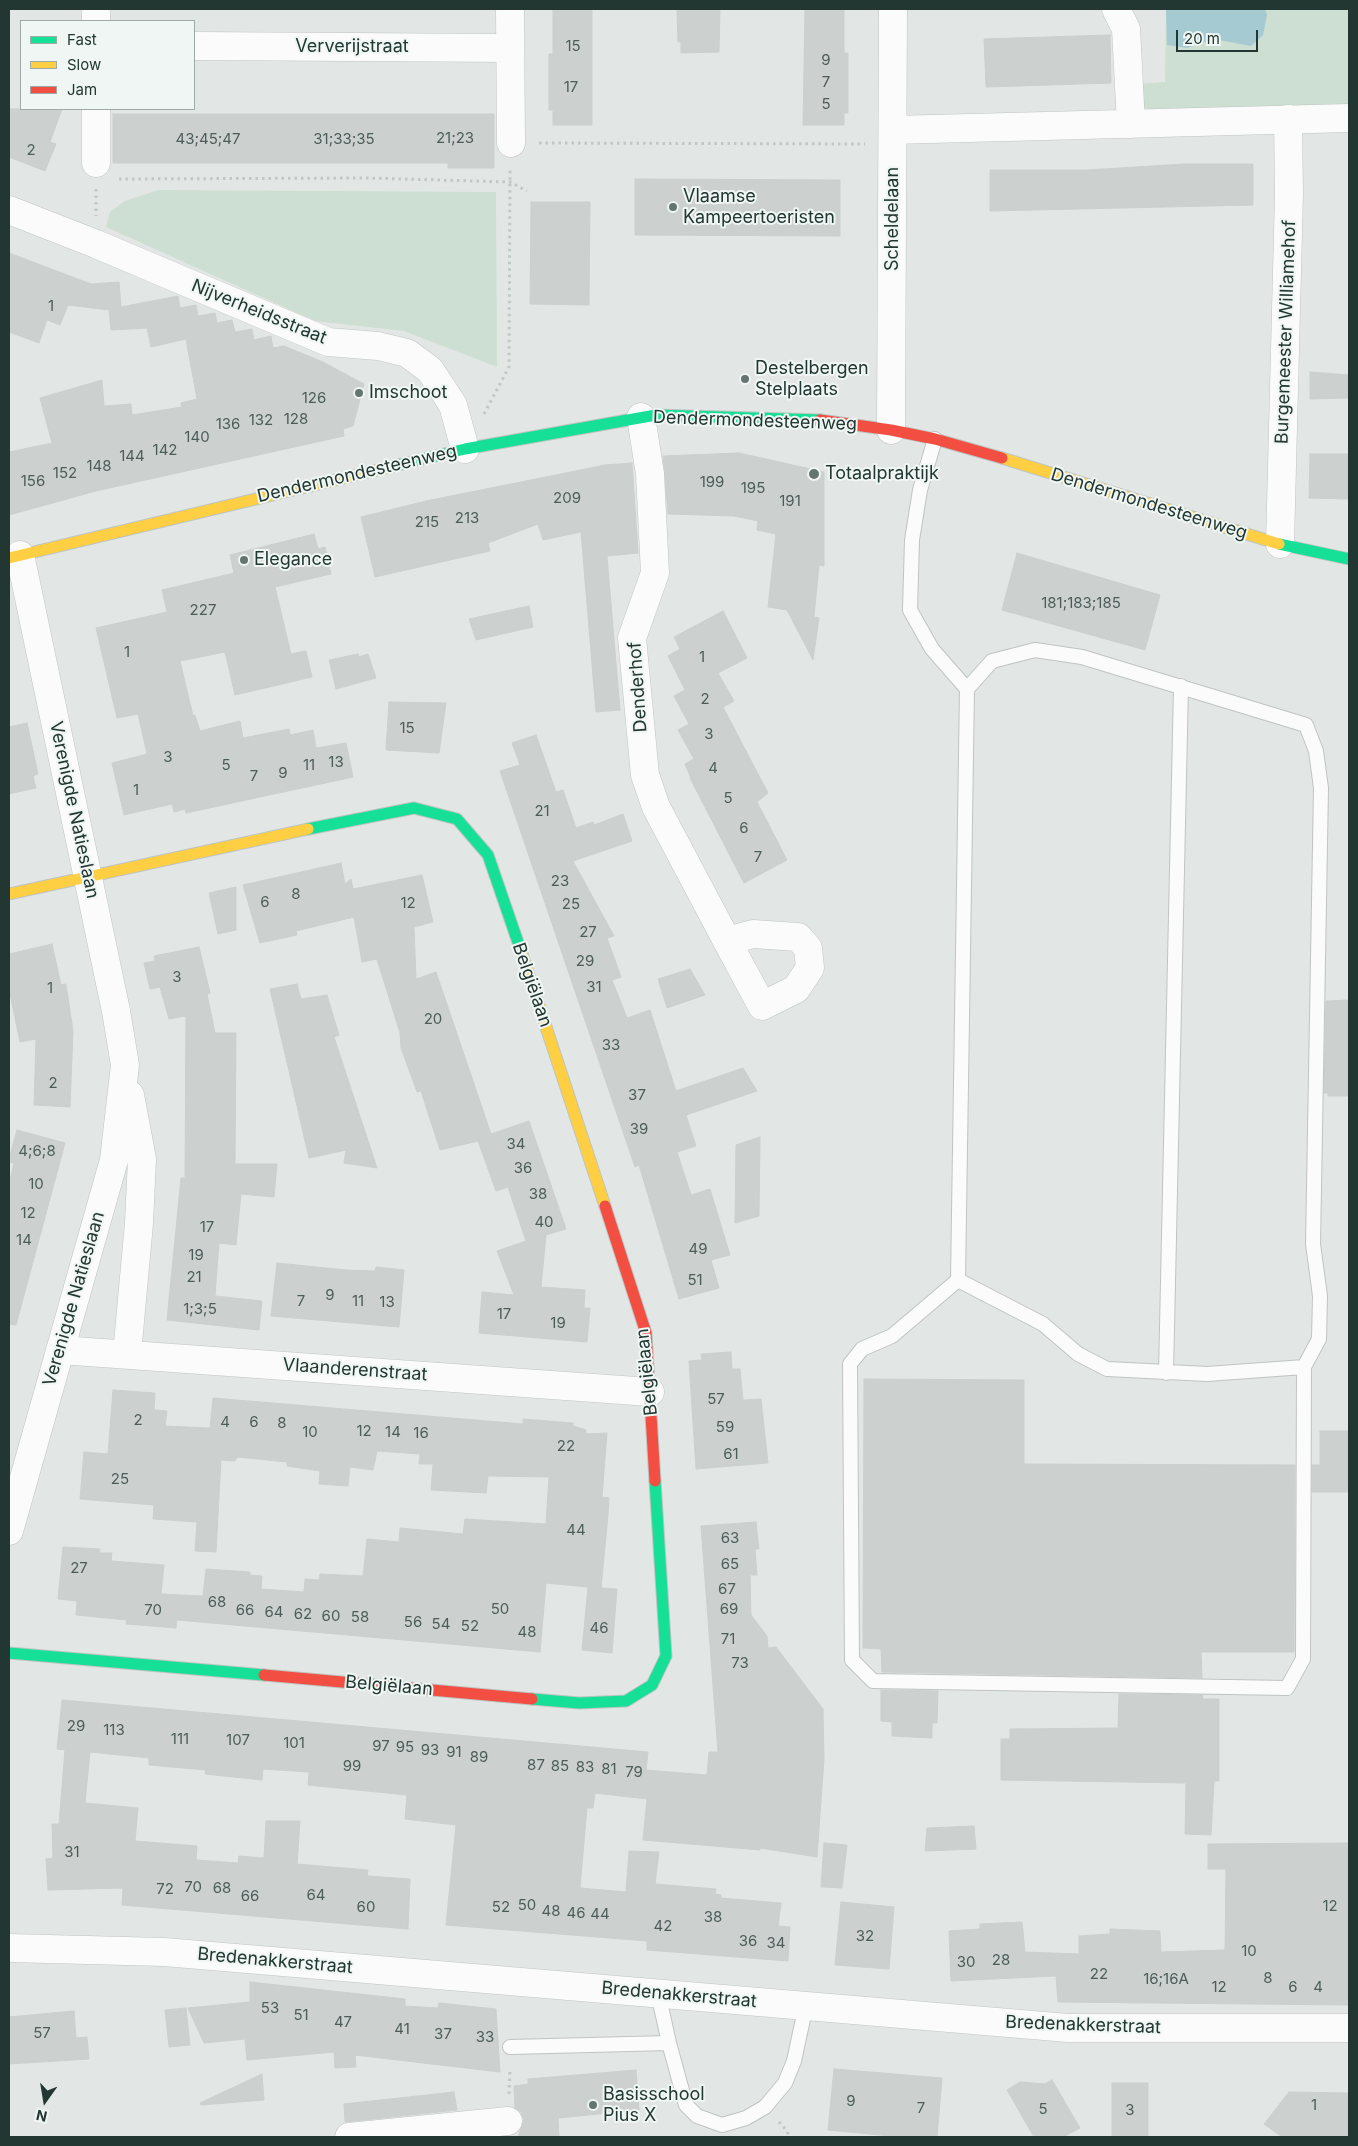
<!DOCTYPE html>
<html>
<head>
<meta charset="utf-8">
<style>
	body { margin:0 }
	#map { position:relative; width:1358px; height:2146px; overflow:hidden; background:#e2e7e5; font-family:Inter,sans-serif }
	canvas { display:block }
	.frame { position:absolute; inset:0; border:10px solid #223732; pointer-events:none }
	.legend { position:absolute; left:20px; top:20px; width:175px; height:90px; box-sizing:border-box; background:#eff6f3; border:1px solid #9daaa6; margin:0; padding:6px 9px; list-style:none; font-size:15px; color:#223732 }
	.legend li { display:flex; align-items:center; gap:10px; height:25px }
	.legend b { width:25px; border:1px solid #9daaa6 }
	.north { position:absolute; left:20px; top:2076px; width:50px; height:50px; -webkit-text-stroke:4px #eff6f3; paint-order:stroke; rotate:193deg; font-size:14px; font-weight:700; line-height:20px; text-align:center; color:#223732 }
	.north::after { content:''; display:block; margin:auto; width:18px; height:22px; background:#223732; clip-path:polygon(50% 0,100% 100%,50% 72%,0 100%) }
	.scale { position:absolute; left:1176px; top:30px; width:82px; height:22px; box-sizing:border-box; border:2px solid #223732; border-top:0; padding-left:6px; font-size:15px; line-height:18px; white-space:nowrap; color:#223732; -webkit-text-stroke:4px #eff6f3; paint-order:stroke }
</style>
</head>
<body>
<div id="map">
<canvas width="1358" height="2146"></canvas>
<div class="frame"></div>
<ul class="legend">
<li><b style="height:6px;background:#16e098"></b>Fast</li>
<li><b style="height:6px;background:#ffcf43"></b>Slow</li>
<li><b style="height:6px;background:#f24e42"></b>Jam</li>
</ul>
<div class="north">N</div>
<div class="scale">20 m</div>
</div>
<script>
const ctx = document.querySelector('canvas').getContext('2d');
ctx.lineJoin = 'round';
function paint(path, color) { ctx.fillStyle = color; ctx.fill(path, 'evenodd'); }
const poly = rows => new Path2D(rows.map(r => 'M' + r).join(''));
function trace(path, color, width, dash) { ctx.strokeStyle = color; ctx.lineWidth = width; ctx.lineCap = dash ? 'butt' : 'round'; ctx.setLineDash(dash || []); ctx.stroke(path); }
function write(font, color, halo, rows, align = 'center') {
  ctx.font = font + ' Inter,sans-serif'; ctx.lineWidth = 4; ctx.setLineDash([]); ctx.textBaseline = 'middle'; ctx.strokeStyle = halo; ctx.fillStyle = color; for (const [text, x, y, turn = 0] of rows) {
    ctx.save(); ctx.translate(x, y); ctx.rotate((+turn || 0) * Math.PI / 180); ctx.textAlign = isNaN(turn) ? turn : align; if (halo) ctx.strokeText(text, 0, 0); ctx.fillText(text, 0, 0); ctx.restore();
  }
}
const green = poly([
	[1166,9,1349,9,1349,108,1154,111,1145,108,1138,100,1139,84,1165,82],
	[158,190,496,192,497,367,404,331,315,321,106,227,110,212,125,201]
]);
const water = poly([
	[1166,9,1265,9,1267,15,1263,35,1251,46,1214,39,1187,48,1167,45]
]);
const building = poly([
	[553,9,592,9,592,125,553,125,553,110,549,110,549,54,553,54,553,9],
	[677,9,720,9,719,52,681,53,681,42,678,42,677,9],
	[805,9,844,9,844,53,848,53,848,113,844,113,844,125,803,125,805,9],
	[1110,35,1111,83,986,87,984,39,1110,35],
	[9,109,62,109,50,142,56,144,45,171,9,157,9,109],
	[113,114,494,114,494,168,448,168,448,163,113,163,113,114],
	[1184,164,1253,164,1253,205,990,211,990,170,1087,170,1184,164],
	[635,179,840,180,840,236,635,235,635,179],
	[531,202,590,202,589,305,530,304,531,202],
	[9,253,91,284,119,282,121,307,178,296,180,308,196,305,198,316,215,313,217,323,232,320,235,332,252,329,254,340,271,336,273,348,284,346,323,362,364,384,353,426,343,429,344,436,96,491,9,515,9,452,52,443,40,398,102,380,104,406,131,404,132,415,182,407,181,403,197,399,186,339,151,347,147,328,111,330,109,310,68,305,60,325,47,320,39,343,9,332,9,253],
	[1310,372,1349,375,1349,398,1310,399,1310,372],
	[739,453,824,472,824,566,819,565,814,617,819,618,813,660,787,610,768,607,776,534,757,530,758,521,734,516,668,514,663,456,739,453],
	[1310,454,1349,454,1349,499,1309,498,1310,454],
	[632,463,638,553,607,556,620,710,596,712,581,532,543,540,538,524,488,543,490,551,375,577,361,517,426,501,536,479,605,465,632,463],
	[314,534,318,549,325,547,331,574,275,587,291,654,306,651,312,677,235,695,225,652,180,661,193,716,195,715,200,731,240,721,243,738,289,729,290,735,313,730,316,748,346,743,353,777,186,813,185,809,174,812,172,804,124,815,112,763,147,754,138,714,117,718,96,628,167,612,162,590,234,573,230,555,314,534],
	[1017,553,1160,595,1145,650,1002,610,1017,553],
	[529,606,533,627,476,640,469,619,529,606],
	[723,611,747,658,718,673,734,701,723,707,768,793,757,802,787,860,744,883,690,778,691,778,685,764,694,759,678,730,689,724,674,696,685,690,668,656,680,649,674,637,723,611],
	[358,654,359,657,368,654,376,678,336,689,329,660,358,654],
	[389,702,446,703,439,753,386,750,389,702],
	[27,723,38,774,33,776,36,788,9,794,9,727,27,723],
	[536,735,556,792,563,790,576,828,593,822,594,825,623,814,632,841,573,861,614,936,607,938,621,977,612,980,627,1018,650,1010,676,1091,743,1068,757,1091,686,1115,696,1146,677,1152,691,1195,710,1189,730,1255,711,1260,719,1288,679,1299,639,1165,635,1167,500,771,520,765,512,743,536,735],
	[341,863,345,884,351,879,353,889,422,875,433,922,414,927,416,979,436,972,491,1134,529,1121,566,1229,546,1235,541,1287,585,1290,584,1308,590,1308,587,1342,479,1333,482,1292,514,1295,497,1251,526,1241,508,1187,496,1191,478,1141,440,1150,421,1091,417,1092,401,1048,400,1033,377,959,362,962,354,917,296,931,297,935,260,943,243,885,341,863],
	[236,887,236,930,218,934,209,893,236,887],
	[52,944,61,985,66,984,73,1031,70,1107,34,1105,36,1039,20,1042,9,989,9,954,52,944],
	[199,947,210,993,207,994,215,1033,236,1033,235,1164,277,1164,274,1197,241,1194,236,1245,219,1243,215,1296,262,1301,259,1330,167,1320,181,1178,185,1178,186,1016,169,1019,160,987,150,989,144,963,155,961,154,956,199,947],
	[690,969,705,995,667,1008,658,979,690,969],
	[297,984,301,999,327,995,339,1035,334,1037,377,1168,344,1163,346,1150,309,1158,270,989,297,984],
	[1349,1000,1349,1096,1328,1096,1328,1093,1324,1093,1326,1001,1349,1000],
	[17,1130,65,1143,16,1325,9,1324,9,1184,14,1163,9,1162,9,1159,17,1130],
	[760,1137,759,1216,735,1223,736,1145,760,1137],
	[277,1263,346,1270,375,1271,376,1267,404,1270,399,1327,271,1316,277,1263],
	[731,1352,732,1369,740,1369,743,1400,761,1399,768,1463,696,1469,689,1361,702,1360,701,1354,731,1352],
	[864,1379,1024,1380,1024,1464,1295,1465,1294,1652,1201,1652,1202,1678,882,1672,881,1649,863,1648,864,1379],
	[113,1390,155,1393,154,1410,167,1411,165,1426,210,1428,213,1398,523,1424,523,1419,573,1423,573,1426,586,1430,586,1434,607,1433,602,1497,609,1498,608,1515,601,1588,617,1589,612,1653,582,1650,588,1587,546,1583,540,1652,177,1620,176,1628,126,1624,127,1620,76,1615,77,1601,58,1599,63,1547,100,1549,99,1553,112,1553,111,1561,164,1565,161,1594,203,1596,206,1569,250,1572,250,1575,262,1576,261,1589,304,1592,305,1579,319,1580,320,1574,363,1576,367,1539,399,1542,400,1528,463,1534,465,1519,546,1524,549,1477,488,1476,486,1493,431,1490,433,1464,419,1464,420,1454,377,1451,373,1470,350,1467,348,1486,319,1484,320,1471,287,1466,287,1462,237,1457,235,1461,221,1460,216,1552,195,1551,197,1522,153,1519,154,1505,80,1499,84,1452,108,1454,113,1390],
	[1320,1431,1349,1431,1349,1492,1312,1492,1312,1465,1320,1465,1320,1431],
	[756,1522,759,1549,755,1549,757,1575,750,1575,751,1615,767,1636,768,1648,776,1647,823,1709,824,1758,817,1857,760,1848,760,1850,643,1840,647,1799,595,1793,593,1808,587,1808,580,1888,626,1892,629,1851,659,1852,655,1884,716,1889,715,1894,721,1895,721,1898,781,1903,778,1926,790,1927,788,1961,647,1950,647,1941,446,1925,456,1825,405,1819,407,1795,308,1785,309,1772,263,1769,262,1780,205,1774,206,1770,149,1765,149,1758,90,1752,85,1803,138,1808,135,1841,197,1846,196,1860,238,1863,239,1856,264,1858,266,1821,300,1821,297,1864,368,1870,367,1876,410,1879,408,1929,122,1905,123,1888,48,1890,46,1859,53,1858,52,1824,59,1824,65,1750,57,1749,62,1700,648,1752,646,1770,707,1775,709,1752,718,1752,701,1526,756,1522],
	[881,1690,938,1691,937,1723,932,1723,932,1738,892,1736,892,1722,881,1721,881,1690],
	[1119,1694,1202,1695,1203,1699,1219,1699,1219,1781,1214,1781,1211,1835,1185,1834,1186,1783,1001,1780,1001,1739,1010,1739,1010,1729,1118,1728,1119,1694],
	[974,1826,976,1849,925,1851,927,1828,974,1826],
	[824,1843,847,1845,842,1888,821,1887,824,1843],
	[1349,1843,1349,2005,1058,2002,1056,1976,951,1981,949,1931,980,1929,980,1924,1022,1922,1025,1952,1079,1954,1079,1936,1110,1934,1110,1929,1160,1931,1161,1952,1225,1950,1226,1869,1208,1869,1208,1844,1349,1843],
	[841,1902,894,1907,889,1969,835,1965,841,1902],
	[250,1982,405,1999,405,2006,438,2008,439,2003,496,2009,500,2072,355,2055,356,2067,335,2068,334,2052,247,2060,245,2039,204,2043,188,2008,250,2002,250,1982],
	[186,2008,190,2045,169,2047,165,2010,186,2008],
	[74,2011,76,2038,87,2037,89,2059,9,2064,9,2017,74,2011],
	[834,2069,942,2078,937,2137,901,2137,828,2130,834,2069],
	[636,2070,639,2110,558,2118,559,2137,518,2137,524,2120,521,2112,515,2108,514,2086,528,2084,528,2079,636,2070],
	[262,2074,264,2100,201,2105,200,2103,262,2074],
	[1052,2080,1080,2128,1063,2137,1034,2137,1007,2090,1020,2082,1045,2084,1052,2080],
	[1112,2083,1148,2083,1148,2137,1112,2137,1112,2083],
	[454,2092,457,2110,345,2122,344,2104,454,2092],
	[1289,2092,1349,2093,1349,2137,1282,2137,1264,2124,1289,2092]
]);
const path = poly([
	[539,143,865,144],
	[119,179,367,178,510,182,527,191],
	[96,189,96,216],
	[484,414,509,367,510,169],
	[509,2094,510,2068],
	[779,2122,787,2131,789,2137]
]);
const lane = poly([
	[935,439,920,490,912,540,910,610,932,649,967,689],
	[958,1280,1043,1324,1078,1354,1107,1369,1207,1374,1304,1367,1319,1339,1320,1296,1313,1244,1321,788,1316,751,1306,725,1082,657,1035,650,992,661,967,689,958,1280,892,1336,862,1349,850,1364,852,1660,873,1681,1287,1688,1303,1659,1304,1367],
	[1166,1373,1181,686],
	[658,1993,669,2043,686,2105,697,2116,722,2125,746,2118,765,2107,785,2083,794,2061,806,2005],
	[510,2047,669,2043]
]);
const street = poly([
	[510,9,511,143],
	[1116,9,1126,29,1131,124],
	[96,21,96,9],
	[194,46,510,48],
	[96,109,96,163],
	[893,130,1349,118],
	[9,210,96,244,328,342,378,346,407,353,430,370,453,405,465,449],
	[641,417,650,474,655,573,632,638,645,775,656,807,727,941,762,1006,796,989,810,968,808,948,798,937,753,934,727,941],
	[891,430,893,9],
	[1280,544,1289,194,1288,119],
	[60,1350,650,1392],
	[127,1354,139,1223,142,1159,130,1095],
	[9,1531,114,1160,125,1065,116,1011,20,555],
	[9,1948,164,1952,1068,2028,1349,2028],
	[349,2137,508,2121]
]);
const fast = poly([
	[398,465,465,449,656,415,820,420],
	[1279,544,1349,559],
	[308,829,414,808,457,819,488,855,522,954],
	[9,1653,264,1675],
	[532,1699,579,1703,626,1701,652,1685,666,1656,655,1481]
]);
const slow = poly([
	[1002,458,1279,544],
	[9,558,398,465],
	[9,894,308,829],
	[522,954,605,1206]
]);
const jam = poly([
	[820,420,891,430,935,439,1002,458],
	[605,1206,646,1333,655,1481],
	[264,1675,532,1699]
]);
const markers = [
	[673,207,5,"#657571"],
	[745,379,5,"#657571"],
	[359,393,5,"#657571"],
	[814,474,6,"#657571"],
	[244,560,5,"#657571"],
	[593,2105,5,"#657571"]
];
const numberNames = [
	["15",573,46],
	["9",826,60],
	["7",826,82],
	["17",571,87],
	["5",826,104],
	["21;23",455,138],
	["43;45;47",208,139],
	["31;33;35",344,139],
	["2",31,150],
	["1",51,306],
	["126",314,398],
	["128",296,419],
	["132",261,420],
	["136",228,424],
	["140",197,437],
	["142",165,450],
	["144",132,456],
	["148",99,466],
	["152",65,473],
	["156",33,481],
	["199",712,482],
	["195",753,488],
	["209",567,498],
	["191",790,501],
	["213",467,518],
	["215",427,522],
	["181;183;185",1081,603],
	["227",203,610],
	["1",127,652],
	["1",702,657],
	["2",705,699],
	["15",407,728],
	["3",709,734],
	["3",168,757],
	["13",336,762],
	["5",226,765],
	["11",309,765],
	["4",713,768],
	["9",283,773],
	["7",254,776],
	["1",136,790],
	["5",728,798],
	["21",542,811],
	["6",744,828],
	["7",758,857],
	["23",560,881],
	["8",296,894],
	["6",265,902],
	["12",408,903],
	["25",571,904],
	["27",588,932],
	["29",585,961],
	["3",177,977],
	["31",594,987],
	["1",50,988],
	["20",433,1019],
	["33",611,1045],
	["2",53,1083],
	["37",637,1095],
	["39",639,1129],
	["34",516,1144],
	["4;6;8",37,1151],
	["36",523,1168],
	["10",36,1184],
	["38",538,1194],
	["12",28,1213],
	["40",544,1222],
	["17",207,1227],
	["14",24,1240],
	["49",698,1249],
	["19",196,1255],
	["21",194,1277],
	["51",695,1280],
	["9",330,1295],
	["7",301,1301],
	["11",358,1301],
	["13",387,1302],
	["1;3;5",200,1309],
	["17",504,1314],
	["19",558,1323],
	["57",716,1399],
	["2",138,1420],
	["4",225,1422],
	["6",254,1422],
	["8",282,1423],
	["59",725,1427],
	["12",364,1431],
	["10",310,1432],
	["14",393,1432],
	["16",421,1433],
	["22",566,1446],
	["61",731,1454],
	["25",120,1479],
	["44",576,1530],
	["63",730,1538],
	["65",730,1564],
	["27",79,1568],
	["67",727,1589],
	["68",217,1602],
	["50",500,1609],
	["69",729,1609],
	["70",153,1610],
	["66",245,1610],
	["64",274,1612],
	["62",303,1614],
	["60",331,1616],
	["58",360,1617],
	["56",413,1622],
	["54",441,1624],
	["52",470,1626],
	["46",599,1628],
	["48",527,1632],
	["71",728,1639],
	["73",740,1663],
	["29",76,1726],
	["113",114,1730],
	["111",180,1739],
	["107",238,1740],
	["101",294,1743],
	["97",381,1746],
	["95",405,1747],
	["93",430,1750],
	["91",454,1752],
	["89",479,1757],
	["87",536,1765],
	["99",352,1766],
	["85",560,1766],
	["83",585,1767],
	["81",609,1769],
	["79",634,1772],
	["31",72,1852],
	["70",193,1887],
	["68",222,1888],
	["72",165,1889],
	["64",316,1895],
	["66",250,1896],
	["50",527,1905],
	["12",1330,1906],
	["60",366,1907],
	["52",501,1907],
	["48",551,1911],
	["46",576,1913],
	["44",600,1914],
	["38",713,1917],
	["42",663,1926],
	["32",865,1936],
	["36",748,1941],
	["34",776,1943],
	["10",1249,1951],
	["28",1001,1960],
	["30",966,1962],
	["22",1099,1974],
	["8",1268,1978],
	["16;16A",1166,1979],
	["12",1219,1987],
	["6",1293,1987],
	["4",1318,1987],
	["53",270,2008],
	["51",301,2015],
	["47",343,2022],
	["41",402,2029],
	["57",42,2033],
	["37",443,2034],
	["33",485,2037],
	["9",851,2101],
	["1",1314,2105],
	["7",921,2108],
	["5",1043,2109],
	["3",1130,2110]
];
const streetNames = [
	["Ververijstraat",352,47],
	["Scheldelaan",893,219,-90],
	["Nijverheidsstraat",259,312,22],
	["Burgemeester Williamehof",1286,332,-88],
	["Dendermondesteenweg",755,421,2],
	["Dendermondesteenweg",357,474,-13],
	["Dendermondesteenweg",1149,504,17],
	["Denderhof",638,687,-94],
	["Verenigde Natieslaan",74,810,78],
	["Belgiëlaan",532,985,71],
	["Verenigde Natieslaan",74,1299,-74],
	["Vlaanderenstraat",355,1370,4],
	["Belgiëlaan",647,1372,-96],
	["Belgiëlaan",389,1686,5],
	["Bredenakkerstraat",275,1961,5],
	["Bredenakkerstraat",679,1995,5],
	["Bredenakkerstraat",1083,2025,2]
];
const poiNames = [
	["Vlaamse",683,197],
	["Kampeertoeristen",683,218],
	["Destelbergen",755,369],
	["Stelplaats",755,390],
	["Imschoot",369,393],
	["Totaalpraktijk",825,474],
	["Elegance",254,560],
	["Basisschool",603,2095],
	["Pius X",603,2116]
];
paint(green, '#cddfd2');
paint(water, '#a6cad1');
paint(building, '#ccd0cf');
trace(building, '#cbcfce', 1);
trace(lane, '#bfc4c2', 16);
trace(street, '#bfc4c2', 29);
trace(fast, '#bec4c2', 13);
trace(slow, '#bec4c2', 13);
trace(jam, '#bec4c2', 13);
trace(path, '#c0c7c4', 3, [2.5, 4]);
trace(lane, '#fbfbfb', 14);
trace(street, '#fbfbfb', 28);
trace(fast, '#16e098', 11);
trace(slow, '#ffcf43', 11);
trace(jam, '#f24e42', 11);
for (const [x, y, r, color] of markers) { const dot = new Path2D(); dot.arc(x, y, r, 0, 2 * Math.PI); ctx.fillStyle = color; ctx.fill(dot); trace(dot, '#eff6f3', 2); }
write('15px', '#4c5d59', null, numberNames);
write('18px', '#223732', '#eff6f3', streetNames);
write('18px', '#223732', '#eff6f3', poiNames, 'left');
</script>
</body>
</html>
